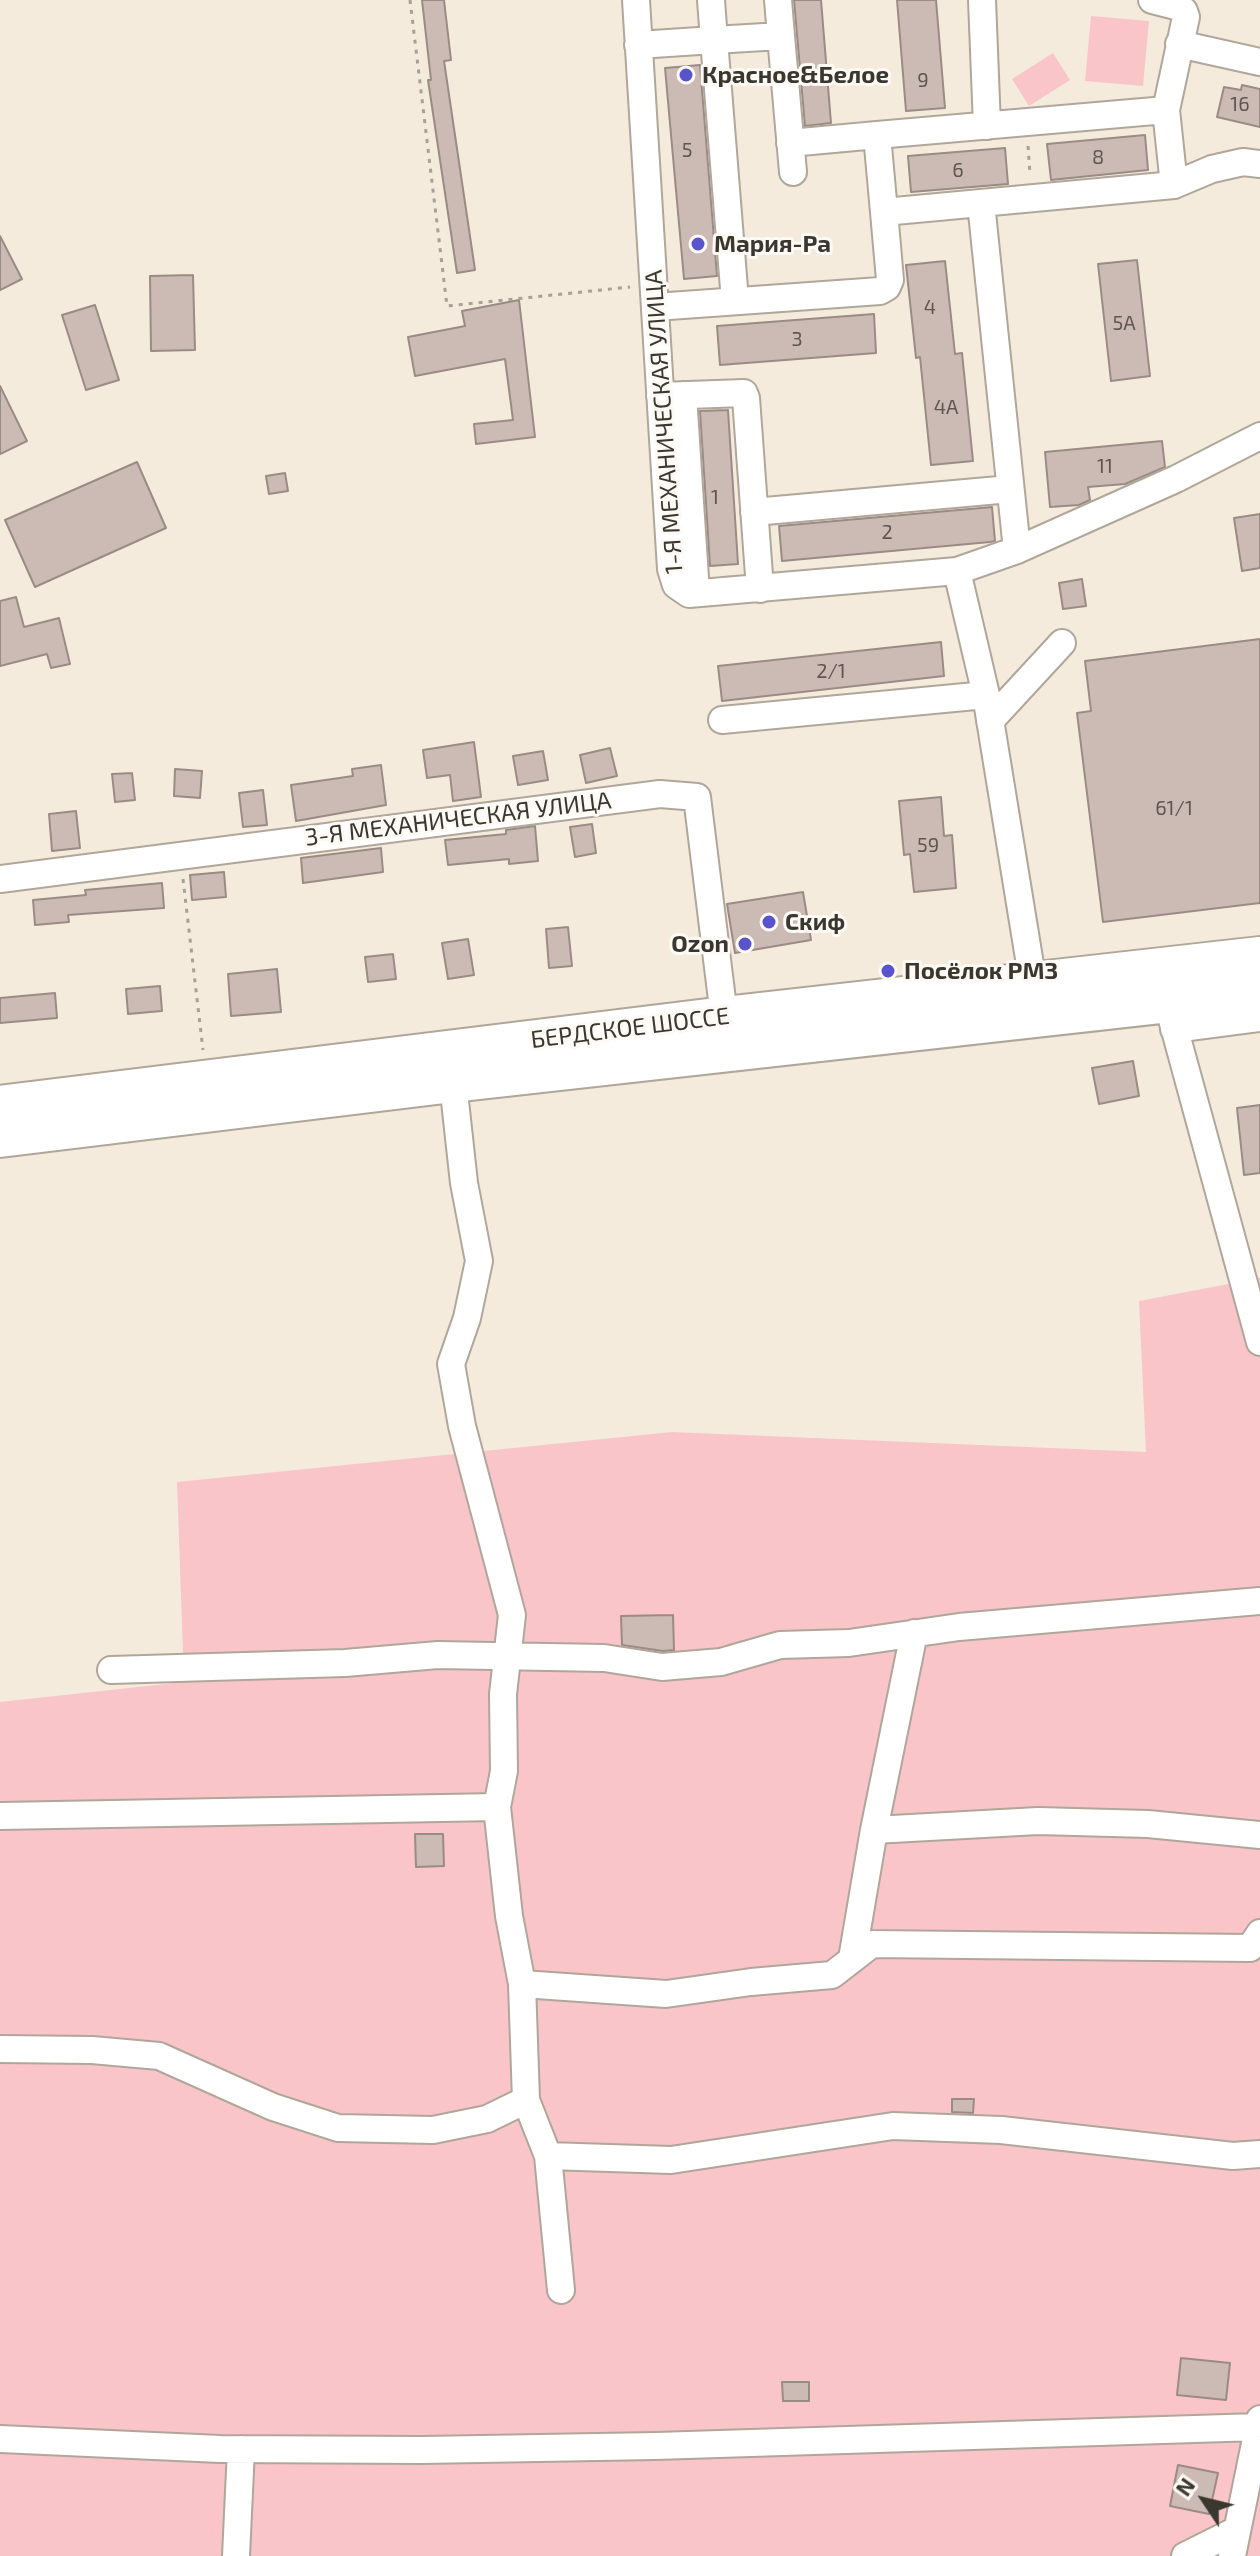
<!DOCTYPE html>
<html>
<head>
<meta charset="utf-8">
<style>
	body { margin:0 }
	#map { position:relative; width:1260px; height:2556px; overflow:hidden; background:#f5ebdd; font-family:"Exo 2",sans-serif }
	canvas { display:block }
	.north { position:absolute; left:1164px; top:2460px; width:80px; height:80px; -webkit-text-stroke:6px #fdf9f4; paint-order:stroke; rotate:305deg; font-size:22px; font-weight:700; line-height:32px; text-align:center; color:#3a3630 }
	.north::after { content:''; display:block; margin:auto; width:28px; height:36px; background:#3a3630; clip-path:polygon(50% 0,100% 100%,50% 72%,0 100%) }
</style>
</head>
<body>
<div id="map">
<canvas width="1260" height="2556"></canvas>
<div class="north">N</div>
</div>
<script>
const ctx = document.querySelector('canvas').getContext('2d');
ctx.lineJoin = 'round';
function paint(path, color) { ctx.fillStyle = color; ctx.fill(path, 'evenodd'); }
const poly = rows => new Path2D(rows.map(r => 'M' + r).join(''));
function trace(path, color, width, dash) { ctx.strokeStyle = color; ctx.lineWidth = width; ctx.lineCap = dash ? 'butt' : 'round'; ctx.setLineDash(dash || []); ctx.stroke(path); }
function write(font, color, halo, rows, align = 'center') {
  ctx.font = font + ' "Exo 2",sans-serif'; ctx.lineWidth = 6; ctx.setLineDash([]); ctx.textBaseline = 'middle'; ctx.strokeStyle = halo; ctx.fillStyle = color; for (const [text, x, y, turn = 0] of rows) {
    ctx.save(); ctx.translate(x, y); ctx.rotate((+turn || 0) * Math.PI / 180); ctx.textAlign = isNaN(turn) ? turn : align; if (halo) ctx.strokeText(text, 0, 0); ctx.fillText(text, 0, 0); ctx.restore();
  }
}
const green = poly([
	[1091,16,1149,21,1143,86,1085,81],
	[1053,53,1070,80,1029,106,1012,79],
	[1260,1278,1260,2556,0,2556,0,1702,184,1682,177,1482,672,1432,1146,1452,1139,1301]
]);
const building = poly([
	[422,0,444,0,451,60,444,61,475,270,457,273,428,80,431,80,422,0],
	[794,0,821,0,831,123,805,126,794,0],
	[897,0,936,0,945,108,906,111,897,0],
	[700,65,717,276,684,279,665,68,700,65],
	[1242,85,1260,89,1260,127,1217,117,1224,87,1241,90,1242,85],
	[1145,135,1148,170,1051,180,1047,144,1145,135],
	[1005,148,1008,184,911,192,908,156,1005,148],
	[0,236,22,279,0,290,0,236],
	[1137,260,1150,376,1111,381,1098,264,1137,260],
	[945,261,955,354,962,353,973,461,931,465,920,357,916,358,906,265,945,261],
	[193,275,195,350,151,351,150,276,193,275],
	[519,300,535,437,476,444,474,424,513,420,505,359,415,376,408,337,465,326,462,311,519,300],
	[95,305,119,380,86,390,62,315,95,305],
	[874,314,876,353,720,365,717,326,874,314],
	[0,386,27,441,0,454,0,386],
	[728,410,738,564,710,566,700,411,728,410],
	[1162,441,1165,467,1125,484,1088,487,1090,500,1079,505,1050,507,1045,452,1162,441],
	[137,462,166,528,35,587,5,520,137,462],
	[285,473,288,491,269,494,266,476,285,473],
	[992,507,995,541,990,542,782,561,779,526,992,507],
	[1260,514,1260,568,1242,571,1234,518,1260,514],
	[1082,579,1086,606,1063,609,1059,583,1082,579],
	[16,597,24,627,59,618,70,664,51,668,47,654,0,666,0,601,16,597],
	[1260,639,1260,903,1103,922,1077,713,1091,711,1085,661,1260,639],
	[941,642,944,676,722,701,718,666,941,642],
	[474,742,481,797,453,801,450,775,427,778,423,750,474,742],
	[610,748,617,776,586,783,580,755,610,748],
	[543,751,548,780,518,785,513,756,543,751],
	[381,765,386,805,296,821,291,785,353,776,352,769,381,765],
	[175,769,202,771,200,798,174,796,175,769],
	[132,773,135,800,115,802,112,774,132,773],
	[263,790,267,825,243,827,239,793,263,790],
	[941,797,944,836,952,835,956,888,914,892,910,854,904,855,899,801,941,797],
	[76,811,80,848,52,851,49,814,76,811],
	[592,824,596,853,575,857,570,827,592,824],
	[535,826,538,861,509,864,509,859,448,865,445,840,506,834,506,830,535,826],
	[381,848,383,872,303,883,301,858,381,848],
	[224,872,226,897,192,900,190,875,224,872],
	[162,883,164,908,68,915,69,922,35,925,33,900,86,895,85,890,162,883],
	[803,892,811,940,735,953,727,904,803,892],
	[568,927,572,966,549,968,546,929,568,927],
	[468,939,474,975,448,979,442,943,468,939],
	[393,954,396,979,368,982,365,957,393,954],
	[277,969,281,1012,231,1016,228,974,277,969],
	[160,986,162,1011,128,1014,126,989,160,986],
	[55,993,57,1018,0,1023,0,998,55,993],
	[1133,1061,1139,1096,1099,1104,1092,1068,1133,1061],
	[1260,1105,1260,1173,1244,1175,1237,1108,1260,1105],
	[673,1615,674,1650,663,1651,622,1645,621,1616,673,1615],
	[415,1834,443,1834,444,1866,416,1867,415,1834],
	[952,2099,974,2099,973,2113,952,2112,952,2099],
	[1181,2358,1230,2363,1226,2400,1177,2395,1181,2358],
	[782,2382,809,2382,809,2401,783,2401,782,2382],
	[1178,2465,1218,2473,1209,2514,1170,2506,1178,2465]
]);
const path = poly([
	[410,0,447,306,630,287],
	[1028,146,1030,174],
	[183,879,203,1050]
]);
const minor = poly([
	[636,0,671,569,676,585,689,594,957,571,986,695,1035,995],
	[711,0,714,40,781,36,793,172],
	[778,0,781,36],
	[982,0,987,126],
	[1152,0,1179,7,1184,11,1186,17,1166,110],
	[1179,44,1260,62],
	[638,45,714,40,735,301],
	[790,143,877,135],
	[981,203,1017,550],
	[884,212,877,135,1166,110,1174,185],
	[655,307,880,291,887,287,890,280,884,212,1174,185,1212,169,1243,162,1260,164],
	[683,395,696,593],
	[660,396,744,393,746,398,760,589],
	[754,512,1010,489],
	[957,571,1017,550,1176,479,1260,436],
	[722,720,986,695],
	[990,721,1062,643],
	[0,879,660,794,697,797,724,1016],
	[1164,990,1260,1342],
	[1174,1029,1260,1018],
	[453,1083,464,1183,479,1261,467,1318,451,1364,462,1426,512,1615,503,1694,504,1771,497,1807,509,1916,522,1984,526,2100,548,2156,561,2290],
	[111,1670,345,1663,438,1655,604,1658,662,1667,721,1662,780,1645,849,1643,959,1627,1260,1601],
	[0,1816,497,1807],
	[874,1830,1038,1821,1148,1824,1260,1835],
	[852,1959,874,1830,914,1633],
	[522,1984,666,1994,751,1982,832,1975,872,1944,1250,1948,1260,1933],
	[0,2049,92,2050,159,2056,273,2107,338,2128,433,2130,487,2119,526,2100],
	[548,2156,671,2160,893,2126,1001,2130,1233,2156,1260,2154],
	[0,2439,220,2449,422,2450,656,2446,1258,2427],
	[236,2556,241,2449],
	[1185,2556,1237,2530],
	[1232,2556,1260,2419]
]);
const highway = poly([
	[0,1105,724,1016,1260,956],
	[0,1138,453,1083,1260,993]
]);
const markers = [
	[686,75,8,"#5a54cc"],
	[698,244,8,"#5a54cc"],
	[769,922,8,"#5a54cc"],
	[745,944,8,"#5a54cc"],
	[888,971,8,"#5a54cc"]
];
const numberNames = [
	["9",923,80],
	["16",1240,104],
	["5",687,150],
	["8",1098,157],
	["6",958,170],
	["4",930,307],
	["5А",1124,323],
	["3",797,339],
	["4А",946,407],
	["11",1105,466],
	["1",715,497],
	["2",887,532],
	["2/1",831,671],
	["61/1",1174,808],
	["59",928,845]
];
const poiNames = [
	["Красное&Белое",702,75],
	["Мария-Ра",714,244],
	["Скиф",785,922],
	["Ozon",729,944,"right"],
	["Посёлок РМЗ",904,971]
];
const streetNames = [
	["1-Я МЕХАНИЧЕСКАЯ УЛИЦА",664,422,-94],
	["3-Я МЕХАНИЧЕСКАЯ УЛИЦА",458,819,-7],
	["БЕРДСКОЕ ШОССЕ",630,1028,-7]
];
paint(green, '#f9c5c9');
paint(building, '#cbbbb4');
trace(building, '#9b8b85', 2);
trace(minor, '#b0a699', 30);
trace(highway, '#b0a699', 42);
trace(path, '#a7a095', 3, [4, 6]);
trace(minor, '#fff', 26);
trace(highway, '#fff', 38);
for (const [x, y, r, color] of markers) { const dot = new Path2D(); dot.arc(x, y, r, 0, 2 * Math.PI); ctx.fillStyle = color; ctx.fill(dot); trace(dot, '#fdf9f4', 3); }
write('20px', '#5e5751', null, numberNames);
write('bold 24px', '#3a3630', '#fdf9f4', poiNames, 'left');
write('24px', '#3a3630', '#fdf9f4', streetNames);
</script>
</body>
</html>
